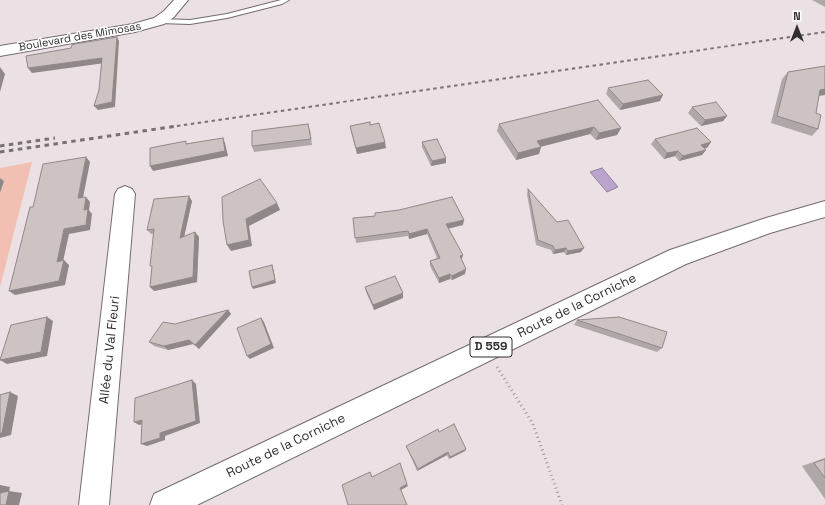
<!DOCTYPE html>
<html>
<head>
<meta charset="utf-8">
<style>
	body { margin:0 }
	#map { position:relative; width:825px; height:505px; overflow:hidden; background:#ebe1e4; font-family:"Space Grotesk",sans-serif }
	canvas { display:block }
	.north { position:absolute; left:777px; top:8px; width:40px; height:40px; -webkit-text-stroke:3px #fff; paint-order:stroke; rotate:0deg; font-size:11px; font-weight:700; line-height:16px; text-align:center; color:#322e30 }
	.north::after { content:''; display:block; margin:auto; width:14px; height:18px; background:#322e30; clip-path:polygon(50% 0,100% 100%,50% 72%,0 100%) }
</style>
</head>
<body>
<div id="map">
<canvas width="825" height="505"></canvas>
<div class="north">N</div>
</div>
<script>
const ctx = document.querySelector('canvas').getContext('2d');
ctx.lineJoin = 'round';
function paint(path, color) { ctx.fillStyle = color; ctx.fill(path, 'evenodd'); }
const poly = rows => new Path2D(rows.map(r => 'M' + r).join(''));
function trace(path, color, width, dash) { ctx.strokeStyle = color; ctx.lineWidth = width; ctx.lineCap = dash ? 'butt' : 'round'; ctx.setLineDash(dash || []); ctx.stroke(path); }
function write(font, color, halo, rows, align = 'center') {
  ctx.font = font + ' "Space Grotesk",sans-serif'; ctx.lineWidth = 3; ctx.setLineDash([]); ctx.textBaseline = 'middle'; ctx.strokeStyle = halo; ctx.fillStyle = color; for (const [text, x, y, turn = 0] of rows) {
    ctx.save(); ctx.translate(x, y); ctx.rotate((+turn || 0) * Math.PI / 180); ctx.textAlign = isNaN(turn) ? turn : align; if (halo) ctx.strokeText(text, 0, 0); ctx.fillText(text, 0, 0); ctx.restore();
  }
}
const green = poly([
	[32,162,0,287,0,168]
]);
const water = poly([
	[602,168,618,187,607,192,590,172,602,168]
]);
const path = poly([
	[497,367,533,424,562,505]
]);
const lane = poly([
	[281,0,289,0,282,4,227,18,190,24,159,23,155,21,159,19,190,20,227,14,281,0]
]);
const street = poly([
	[125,186,132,189,135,194,109,505,79,505,115,194,118,189,125,186]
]);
const secondary = poly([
	[174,0,188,0,174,17,164,24,135,32,0,56,0,46,133,24,154,18,164,11,174,0]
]);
const primary = poly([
	[825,201,825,217,770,233,686,264,197,505,150,505,154,494,670,250,766,218,825,201]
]);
const railFar1 = poly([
	[170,127,825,32]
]);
const rail = poly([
	[0,146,55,138],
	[0,152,177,126]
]);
const wall = poly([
	[812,0,825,0,825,7],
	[825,66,825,95,819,96,816,113,818,129,812,136,771,123,782,79,788,72],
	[608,88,660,101,620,110,606,94],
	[692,107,727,116,723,121,701,126,688,113],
	[499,124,621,128,617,135,596,140,590,134,541,147,539,154,516,160,497,131],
	[370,125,386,148,357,154,351,132,350,126],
	[310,129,312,145,254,152,252,146],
	[655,139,711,142,707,148,704,148,706,150,702,155,679,161,675,156,664,159,651,144],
	[422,142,446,163,431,166,422,147],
	[528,189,581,252,566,255,564,252,553,254,551,250,536,245,527,194],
	[192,201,184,236,195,232,199,237,197,282,154,291,153,234,151,234,147,230],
	[353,218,463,225,448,229,462,259,462,260,465,274,452,280,450,279,439,283,430,266,430,261,437,258,427,234,409,239,408,236,356,243],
	[365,287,403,293,403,298,374,310,366,292],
	[228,310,231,314,199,349,193,344,168,350,154,346,149,342,175,324],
	[577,320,662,348,657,352,574,325],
	[439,432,466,449,465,451,449,459,447,455,417,471,407,448,406,446],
	[825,458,825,499,802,466]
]);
const shadedWall = poly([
	[117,37,119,41,115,107,98,110,94,106],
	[102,58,105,63,32,73,28,68],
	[0,67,5,74,0,92],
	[825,89,825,95,814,96,820,90],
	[663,95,660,101,620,110,623,104],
	[727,116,723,121,701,126,705,120],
	[594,127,590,134,535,148,537,141],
	[621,128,617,135,596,140,599,133],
	[223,138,225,143,228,156,153,171,150,166],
	[385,142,386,148,357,154,356,148],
	[711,142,707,148,697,150,701,145],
	[541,147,539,154,516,160,518,153],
	[706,150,702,155,679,161,683,156],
	[678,151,675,156,664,159,667,153],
	[86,157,90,162,82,203,78,198],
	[446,158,446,163,431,166,432,161],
	[0,178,4,181,0,193],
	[189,196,192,201,183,242,180,238],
	[86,197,90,202,89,210,92,214,90,230,69,234,62,266,57,262,64,229,84,210],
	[277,203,280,210,249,226,252,246,231,251,227,245,246,219],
	[464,220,463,225,445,229,446,224],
	[427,229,427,234,409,239,409,234],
	[195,232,199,237,197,282,154,291,150,287],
	[566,248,564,252,553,254,555,250],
	[584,248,581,252,566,255,568,251],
	[463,255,462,259,459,261,460,256],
	[64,260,69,265,65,285,15,295,9,291],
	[272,265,273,268,276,283,253,289,252,287],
	[466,269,465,274,452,280,452,276],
	[450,274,450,279,439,283,439,278],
	[403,293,403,298,374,310,373,305],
	[228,310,231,314,199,349,195,345],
	[47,317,53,321,47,356,7,364,0,360],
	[261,318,264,322,274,348,250,359,247,356],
	[189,340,193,344,168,350,164,346],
	[192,380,196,384,200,423,165,436,165,440,147,446,141,444,160,433],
	[10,392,18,396,11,435,0,438,0,433],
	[142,420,147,423,139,425,134,422],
	[466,449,465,451,449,459,450,457],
	[448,452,447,455,417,471,418,469],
	[407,484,408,486,401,490,400,488],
	[0,485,10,487,8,497,9,491,22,493,19,505,6,505,0,495]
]);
const building = poly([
	[117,37,112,102,94,106,99,90,102,58,28,68,26,56,71,48,72,45,75,44,117,37],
	[825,66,825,89,820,90,816,113,821,115,818,129,777,116,788,72,825,66],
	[648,80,663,95,623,104,608,88,648,80],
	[598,100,621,128,599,133,594,127,537,141,541,147,518,153,499,124,598,100],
	[716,102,727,116,705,120,692,107,716,102],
	[370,122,370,125,379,123,385,142,356,148,350,126,370,122],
	[308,124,311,139,252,146,252,131,308,124],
	[697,128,711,142,701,145,706,150,683,156,678,151,667,153,655,139,697,128],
	[223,138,225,151,150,166,150,148,186,141,186,144,223,138],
	[437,139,446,158,432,161,422,142,437,139],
	[86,157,78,198,86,197,84,210,88,209,86,225,64,229,57,262,64,260,59,281,9,291,30,207,33,207,43,164,86,157],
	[260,179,277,203,246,219,249,240,227,245,223,221,222,197,260,179],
	[528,189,557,222,568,220,584,248,568,251,566,248,555,250,553,246,538,240,528,189],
	[189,196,180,238,195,232,193,277,150,287,152,266,150,266,154,229,147,230,154,199,189,196],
	[452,197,464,220,446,224,463,255,460,256,466,269,452,276,450,274,439,278,430,261,440,258,427,229,409,234,408,231,355,238,353,218,375,216,375,213,399,210,452,197],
	[272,265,275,280,252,287,249,271,272,265],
	[395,276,403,293,373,305,365,287,395,276],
	[228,310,195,345,189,340,164,346,149,342,163,322,175,324,228,310],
	[47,317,41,352,0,360,11,325,47,317],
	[619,317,667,332,662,348,577,320,619,317],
	[261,318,271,344,247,356,237,328,261,318],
	[192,380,196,421,160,433,160,438,141,444,142,420,134,422,135,398,192,380],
	[10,392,2,433,0,433,0,395,10,392],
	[454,424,466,449,450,457,448,452,418,469,406,446,438,429,439,432,454,424],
	[825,459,825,478,814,463,825,459],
	[400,463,407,484,400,488,407,505,348,505,342,485,370,472,372,477,400,463],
	[9,491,6,505,0,505,0,493,9,491]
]);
const farStreetnames = [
	["Boulevard des Mimosas",80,37,-10]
];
const shields = [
	[491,347,42]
];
const shieldNames = [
	["D 559",491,347]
];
const streetNames = [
	["Route de la Corniche",577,306,-26],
	["Allée du Val Fleuri",110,350,-84],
	["Route de la Corniche",286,446,-26]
];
paint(green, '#f1c0b2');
paint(water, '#bba5cd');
trace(water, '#92819e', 1);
trace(lane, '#746b6f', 2);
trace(street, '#746b6f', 2);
trace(secondary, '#746b6f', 2);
trace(primary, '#746b6f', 2);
trace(path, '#9f979a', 3, [1, 3.5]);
paint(lane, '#fff');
paint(street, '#fff');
paint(secondary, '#fff');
paint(primary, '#fff');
trace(railFar1, '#777173', 2, [3.5, 3.5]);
trace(rail, '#777173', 3, [4.5, 4.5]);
paint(wall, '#b0a8a8');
paint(shadedWall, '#908888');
paint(building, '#cdc3c3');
trace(building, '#908888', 1);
write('11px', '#322e30', '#fff', farStreetnames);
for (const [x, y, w] of shields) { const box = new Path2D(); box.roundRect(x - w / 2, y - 10, w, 20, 3); ctx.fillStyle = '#fff'; ctx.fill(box); trace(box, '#322e30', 1); }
write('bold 12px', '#322e30', null, shieldNames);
write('13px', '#322e30', '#fff', streetNames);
</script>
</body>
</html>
